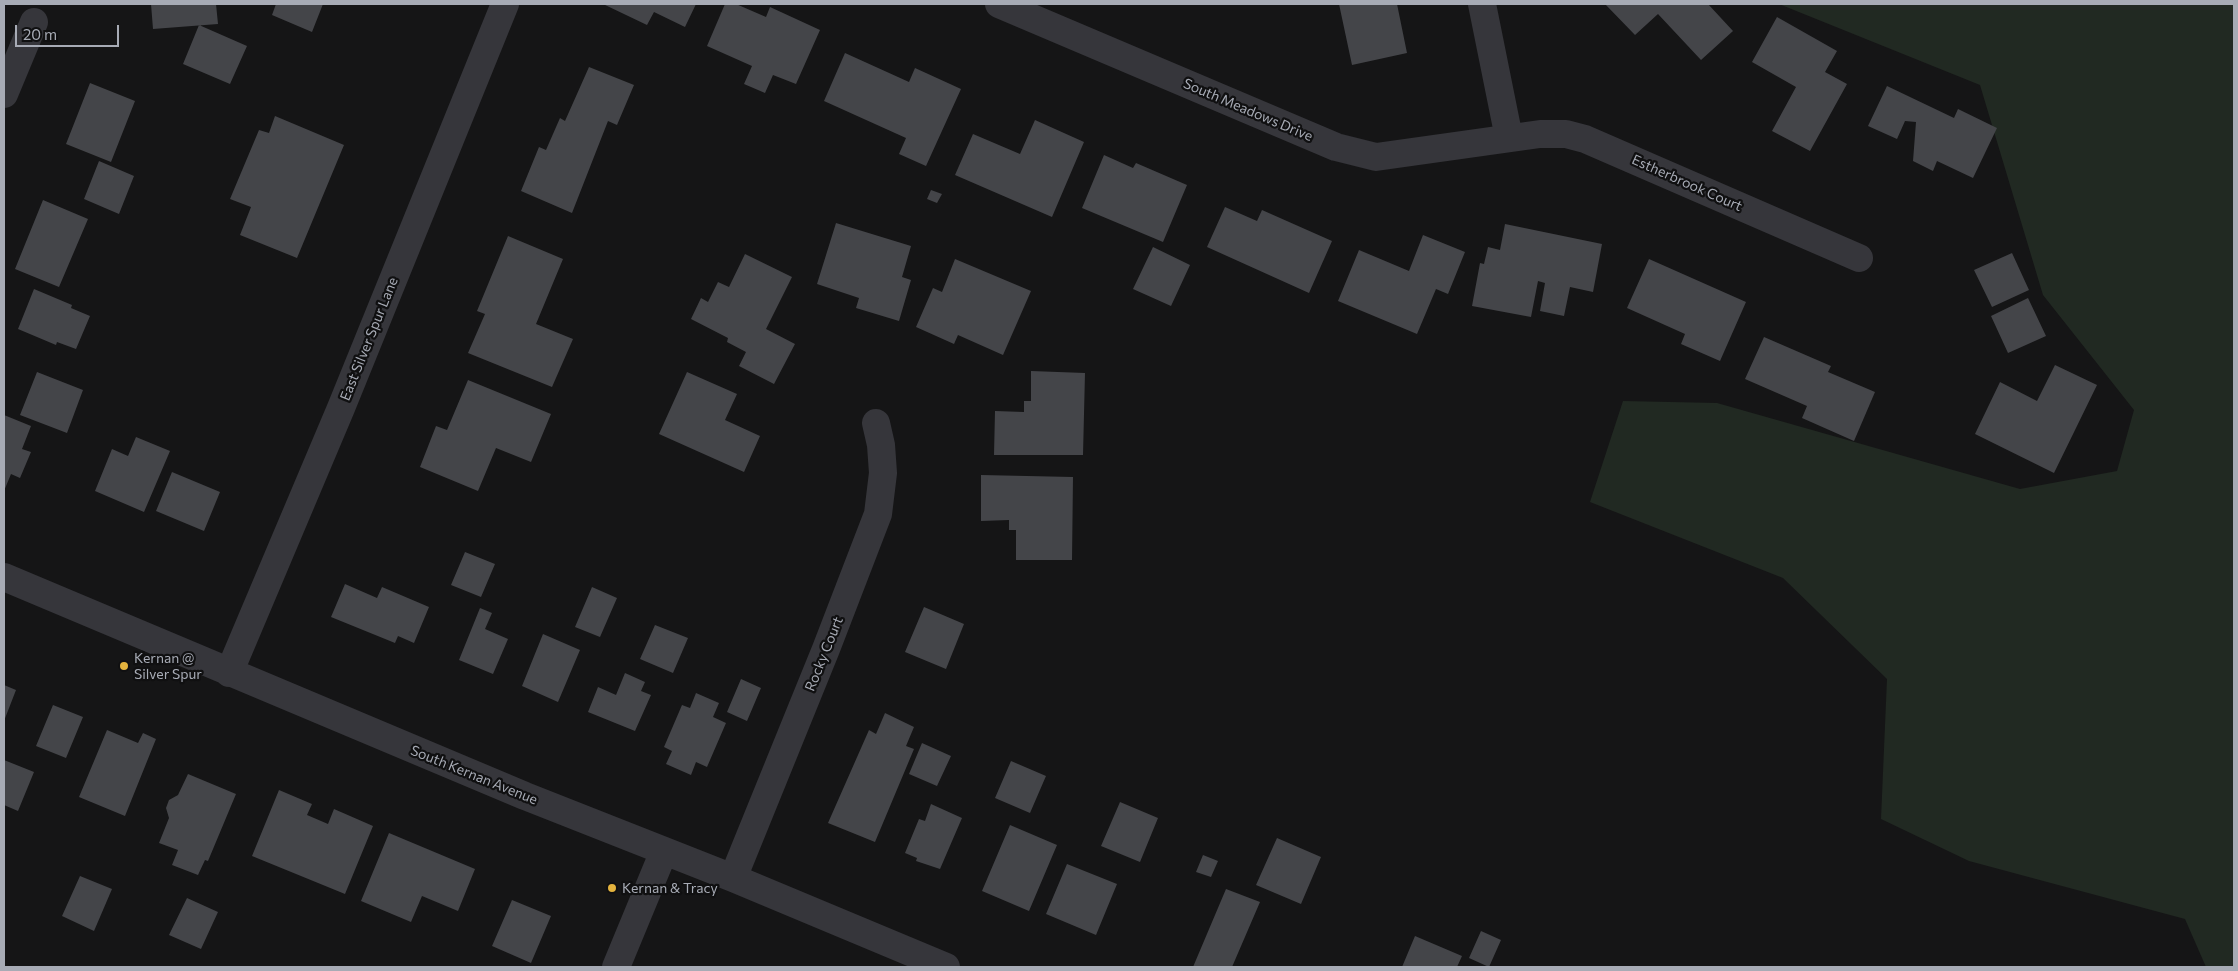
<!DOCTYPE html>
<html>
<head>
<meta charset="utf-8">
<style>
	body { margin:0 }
	#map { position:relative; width:2238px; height:971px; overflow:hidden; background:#151516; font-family:Commissioner,sans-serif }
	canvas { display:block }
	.frame { position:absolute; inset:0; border:5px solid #a7abb5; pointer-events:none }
	.scale { position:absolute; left:15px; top:25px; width:104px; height:22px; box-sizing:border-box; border:2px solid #a7abb5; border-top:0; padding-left:6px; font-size:15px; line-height:18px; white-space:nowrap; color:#a7abb5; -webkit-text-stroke:4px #101011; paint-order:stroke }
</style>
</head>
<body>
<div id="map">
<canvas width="2238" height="971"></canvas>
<div class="frame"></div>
<div class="scale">20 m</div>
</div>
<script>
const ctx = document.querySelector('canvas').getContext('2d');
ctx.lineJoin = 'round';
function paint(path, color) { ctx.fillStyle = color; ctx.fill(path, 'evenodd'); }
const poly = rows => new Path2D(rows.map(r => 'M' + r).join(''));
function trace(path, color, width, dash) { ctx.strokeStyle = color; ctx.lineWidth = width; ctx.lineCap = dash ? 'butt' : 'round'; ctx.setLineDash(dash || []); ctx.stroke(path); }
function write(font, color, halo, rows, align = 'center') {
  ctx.font = font + ' Commissioner,sans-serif'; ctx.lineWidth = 4.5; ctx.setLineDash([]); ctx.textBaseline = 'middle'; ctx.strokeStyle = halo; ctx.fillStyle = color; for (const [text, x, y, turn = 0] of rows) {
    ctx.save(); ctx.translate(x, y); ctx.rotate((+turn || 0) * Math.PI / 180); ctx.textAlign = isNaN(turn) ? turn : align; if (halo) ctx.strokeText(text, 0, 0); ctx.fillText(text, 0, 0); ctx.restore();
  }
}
const green = poly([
	[1779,4,2234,4,2234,967,2206,967,2185,919,1969,861,1881,819,1887,679,1783,578,1590,502,1623,401,1717,403,2020,489,2117,471,2134,410,2043,295,1980,85]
]);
const building = poly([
	[151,4,216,4,218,24,153,29],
	[276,4,323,4,312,32,272,15],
	[603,4,696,4,685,27,654,12,647,25],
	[725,4,736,4,766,17,770,7,820,30,796,84,773,75,765,93,744,84,752,66,707,46],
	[1339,4,1397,4,1407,53,1352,65],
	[1605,4,1708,4,1733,31,1701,60,1658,14,1635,35],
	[1777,17,1837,51,1825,72,1847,84,1810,151,1772,131,1796,87,1752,62],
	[199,25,247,46,230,84,183,64],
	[845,53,909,82,915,68,961,89,926,166,899,154,906,138,824,101],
	[589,67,634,85,617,125,608,121,572,213,521,191,539,147,546,150,560,118,565,121],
	[90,83,135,101,111,162,66,144],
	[1887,86,1954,118,1958,109,1997,128,1973,178,1937,161,1933,171,1913,161,1916,122,1905,121,1897,139,1868,126],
	[275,116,344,145,297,258,240,235,251,207,230,199,259,130,269,133],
	[1035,120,1084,142,1052,217,955,175,973,134,1020,154],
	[1104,155,1133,168,1136,163,1187,185,1163,242,1082,208],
	[99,161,134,176,119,214,84,199],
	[931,190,942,194,937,203,927,199],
	[43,200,88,219,59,287,15,269],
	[1225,207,1257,221,1262,210,1332,241,1309,293,1207,247],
	[836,223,911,246,902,277,911,280,899,321,856,308,859,298,817,284],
	[1505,224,1602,244,1593,292,1570,287,1564,316,1540,311,1545,283,1538,281,1531,317,1472,306,1480,263,1484,264,1488,247,1500,250],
	[1423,235,1465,252,1448,294,1436,289,1417,334,1338,301,1359,250,1409,271],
	[508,236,563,259,536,324,573,339,552,387,468,353,485,314,477,311],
	[1153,247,1190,265,1171,306,1133,289],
	[2012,253,2029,290,1992,307,1974,270],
	[745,254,792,277,766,329,795,344,774,384,739,366,746,352,727,342,728,338,691,319,701,298,708,302,718,282,729,287],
	[955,259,1031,291,1003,355,958,335,954,344,916,327,933,288,942,292],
	[1649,259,1746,302,1720,361,1681,344,1685,334,1627,308],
	[34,289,72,305,71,308,90,316,76,349,57,342,56,345,18,329],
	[2028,298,2046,336,2008,353,1991,316],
	[1764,337,1831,366,1828,372,1875,392,1854,441,1802,418,1807,406,1745,379],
	[2055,365,2097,385,2054,473,1975,434,2000,382,2037,401],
	[1031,371,1085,373,1083,455,994,455,995,411,1024,412,1024,401,1031,401],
	[37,372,83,390,67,433,20,415],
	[687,372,737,394,725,420,760,436,744,472,659,434],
	[468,380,551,414,531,462,496,448,478,491,420,467,436,426,447,430],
	[4,415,31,426,22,449,31,452,20,478,11,474,4,491],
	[136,437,170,451,144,512,95,491,112,449,128,456],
	[172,472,220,492,204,531,156,511],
	[981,475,1073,477,1072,560,1016,560,1016,530,1009,530,1009,520,981,521],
	[465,552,495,564,481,597,451,585],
	[345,584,377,598,382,587,429,607,414,643,398,636,395,643,331,617],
	[592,587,617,598,600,637,575,627],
	[924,607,964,624,946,669,905,652],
	[480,608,492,613,485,629,508,639,493,674,459,660],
	[655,625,688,638,673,673,640,659],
	[543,634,580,650,558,702,522,686],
	[625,673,645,682,641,691,651,695,635,731,588,712,598,687,616,695],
	[741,679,761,688,747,721,727,712],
	[4,685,16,690,4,721],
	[696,693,719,703,713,717,726,723,707,767,696,762,691,775,666,764,672,751,664,747,682,705,690,708],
	[53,705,83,717,66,758,36,746],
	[885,713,914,727,906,746,914,749,875,842,828,823,869,730,876,734],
	[107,730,138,743,143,733,156,739,125,816,79,797],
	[922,743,951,756,937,786,909,774],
	[4,760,34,772,18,811,4,805],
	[1011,761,1046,776,1030,813,995,798],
	[188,774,236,794,208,861,205,860,198,875,172,865,178,850,159,843,169,818,166,808,169,800,178,795],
	[279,790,312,804,307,815,328,824,334,809,373,826,345,894,252,856],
	[1120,802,1158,818,1140,862,1101,846],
	[931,804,962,818,940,869,916,861,917,858,905,853,919,819,925,821],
	[1010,825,1057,845,1029,911,982,891],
	[389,833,475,869,458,911,422,896,411,922,361,901],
	[1277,838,1321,857,1301,904,1256,885],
	[1203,855,1218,861,1211,877,1196,872],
	[1067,864,1117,884,1096,935,1046,914],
	[80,876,112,889,94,931,62,916],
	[1226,889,1260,902,1232,967,1193,967],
	[187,898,218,912,201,949,169,935],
	[512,900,551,916,531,963,492,946],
	[1481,931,1501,940,1489,967,1469,958],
	[1415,936,1462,956,1457,967,1402,967]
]);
const minor = poly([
	[999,4,1336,147,1376,157,1540,134,1566,134,1585,139,1859,258],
	[1482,4,1509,138],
	[4,94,34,22],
	[4,577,525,796,733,878,946,967],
	[229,673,341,408,505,4],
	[733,878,826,649,878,514,883,473,881,445,876,423],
	[616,967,664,851]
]);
const markers = [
	[124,666,5,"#e4b33e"],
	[612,888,5,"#e4b33e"]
];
const streetNames = [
	["South Meadows Drive",1248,110,23],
	["Estherbrook Court",1687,183,24],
	["East Silver Spur Lane",369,339,-68],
	["Rocky Court",824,654,-68],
	["South Kernan Avenue",474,775,22]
];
const poiNames = [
	["Kernan @",134,658],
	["Silver Spur",134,674],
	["Kernan & Tracy",622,888]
];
paint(green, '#212922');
paint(building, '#444549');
trace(minor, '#36363b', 28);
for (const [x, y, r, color] of markers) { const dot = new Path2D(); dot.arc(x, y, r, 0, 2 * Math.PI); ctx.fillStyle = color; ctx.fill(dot); trace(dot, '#101011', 2); }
write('14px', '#a7abb5', '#101011', streetNames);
write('14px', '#a7abb5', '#101011', poiNames, 'left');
</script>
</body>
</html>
